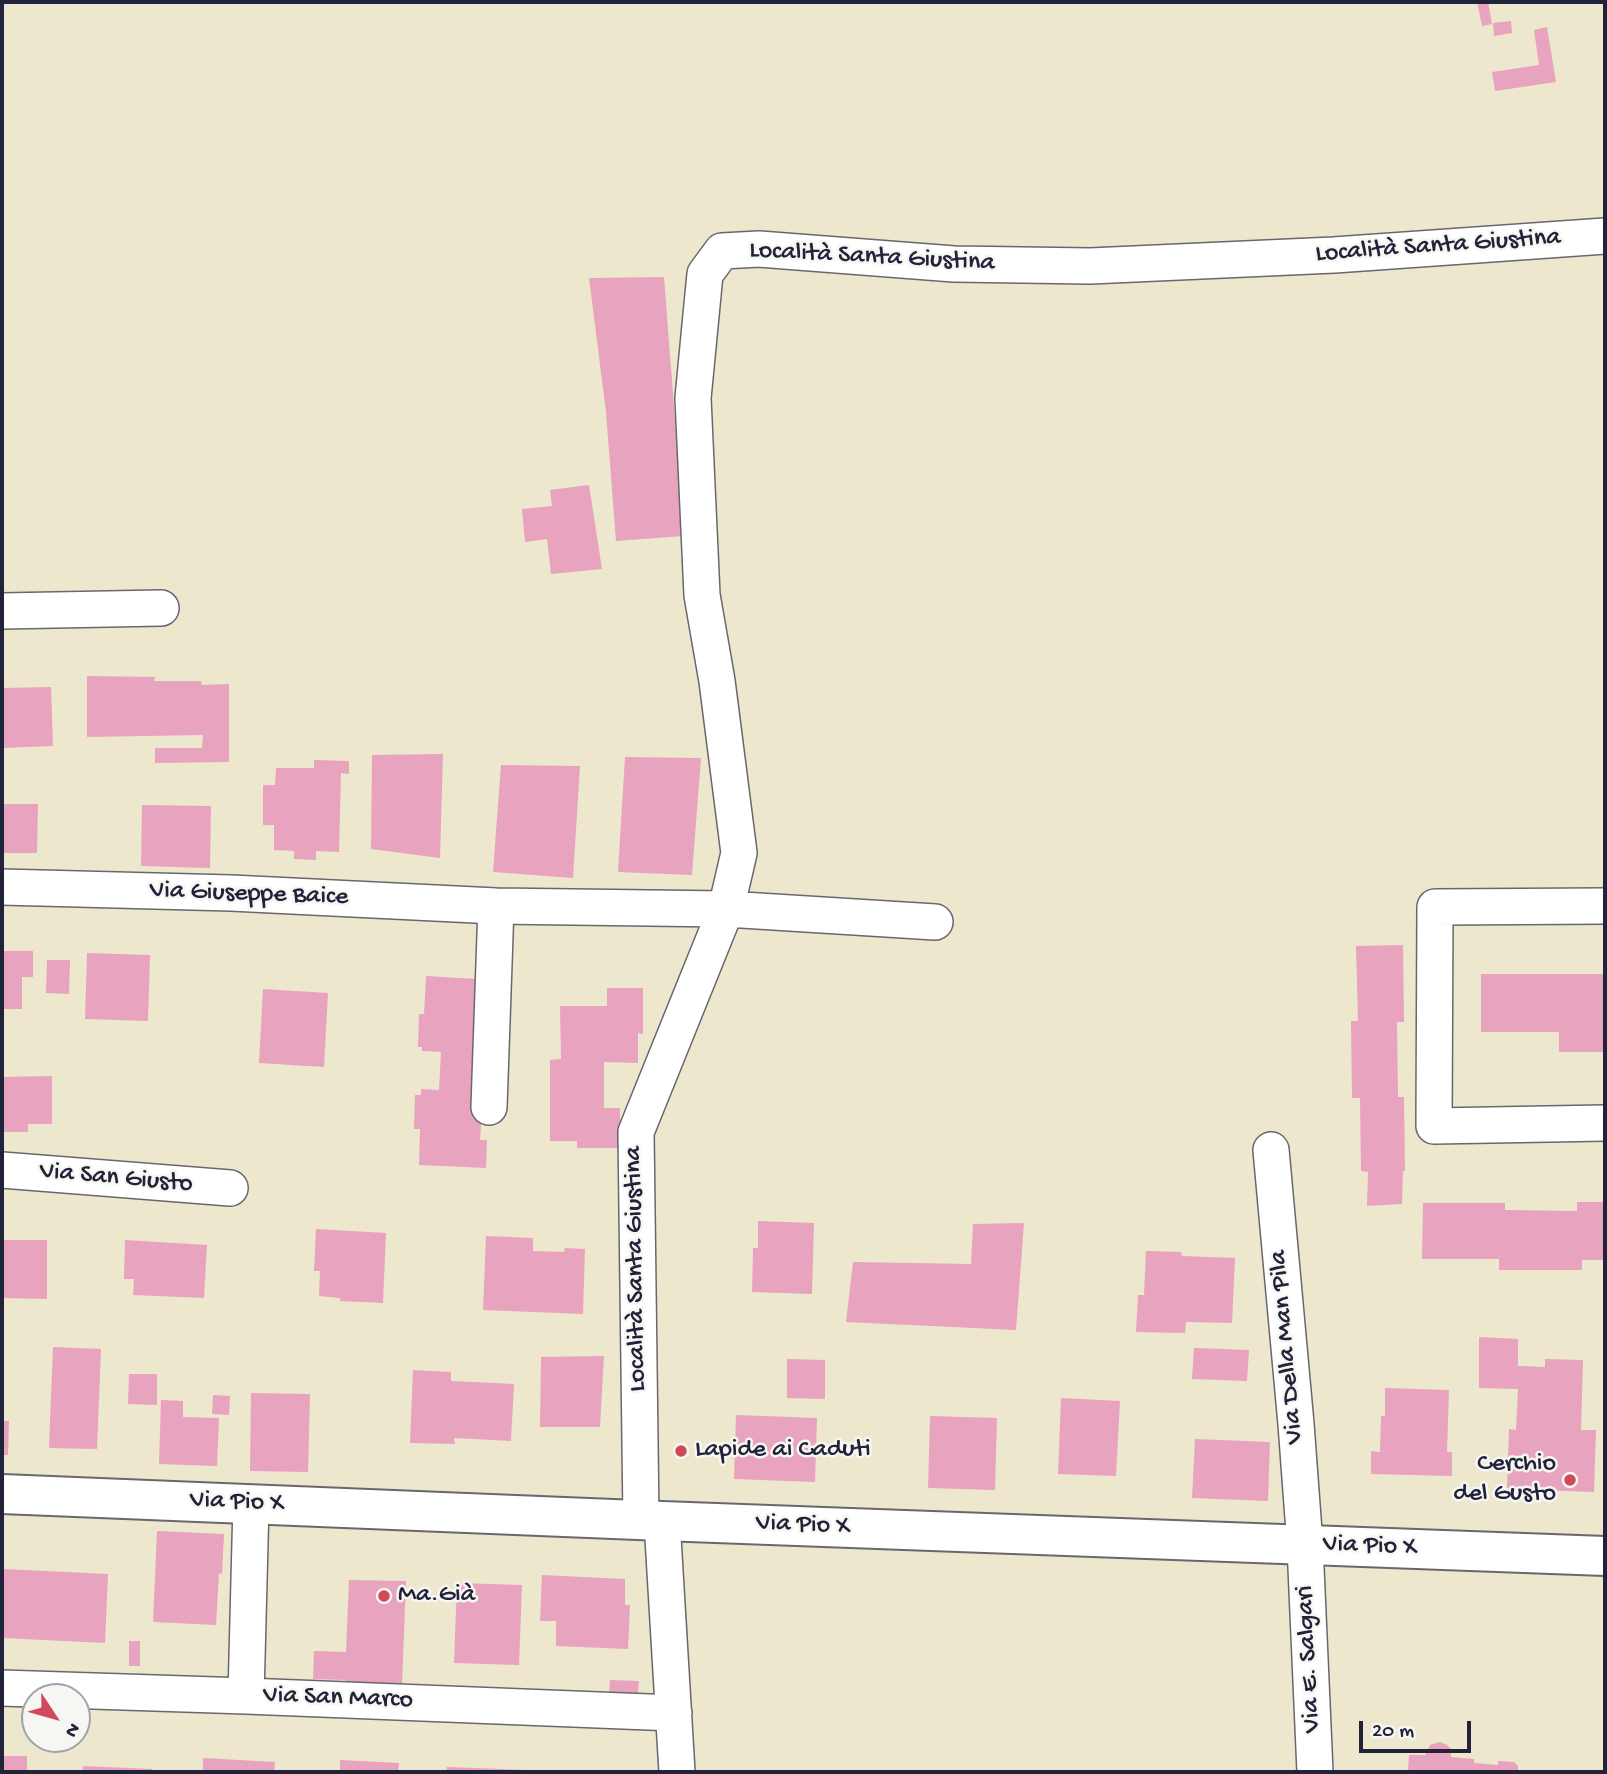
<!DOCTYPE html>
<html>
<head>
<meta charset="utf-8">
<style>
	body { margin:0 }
	#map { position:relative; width:1607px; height:1774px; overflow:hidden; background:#ede7cd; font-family:"Gochi Hand",sans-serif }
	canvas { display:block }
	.frame { position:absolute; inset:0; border:4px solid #22223b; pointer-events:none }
	.north { position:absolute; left:21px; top:1683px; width:70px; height:70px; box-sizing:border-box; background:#f6f6f2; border:2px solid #a1a1a9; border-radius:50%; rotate:126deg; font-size:19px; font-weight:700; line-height:28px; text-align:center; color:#22223b }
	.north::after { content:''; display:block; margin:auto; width:24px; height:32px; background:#d1495b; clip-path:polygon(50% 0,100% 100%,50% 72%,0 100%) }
	.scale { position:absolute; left:1359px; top:1721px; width:112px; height:32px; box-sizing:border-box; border:4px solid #22223b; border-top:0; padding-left:9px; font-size:21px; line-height:24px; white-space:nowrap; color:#22223b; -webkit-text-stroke:5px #f6f6f2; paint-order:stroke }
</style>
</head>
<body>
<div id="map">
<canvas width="1607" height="1774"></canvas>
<div class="frame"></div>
<div class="north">N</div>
<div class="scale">20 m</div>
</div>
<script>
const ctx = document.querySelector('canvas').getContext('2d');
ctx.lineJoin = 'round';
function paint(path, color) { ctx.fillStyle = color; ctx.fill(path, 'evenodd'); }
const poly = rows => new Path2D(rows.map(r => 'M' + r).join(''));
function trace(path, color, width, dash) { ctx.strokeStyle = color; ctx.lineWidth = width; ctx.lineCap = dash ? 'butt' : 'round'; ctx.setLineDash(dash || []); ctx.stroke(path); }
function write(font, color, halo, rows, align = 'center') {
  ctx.font = font + ' "Gochi Hand",sans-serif'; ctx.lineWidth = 5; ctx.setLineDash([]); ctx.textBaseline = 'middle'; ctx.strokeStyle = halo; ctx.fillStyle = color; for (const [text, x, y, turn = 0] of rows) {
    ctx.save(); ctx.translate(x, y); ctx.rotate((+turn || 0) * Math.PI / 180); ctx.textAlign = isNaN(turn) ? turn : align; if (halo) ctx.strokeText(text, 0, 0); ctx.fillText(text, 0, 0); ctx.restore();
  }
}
const building = poly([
	[1477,2,1488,2,1492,24,1482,26],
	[1511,21,1512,33,1494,36,1493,23],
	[1547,27,1556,82,1495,91,1492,72,1539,65,1534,30],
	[664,277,684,536,616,541,606,412,589,278],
	[589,485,602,569,551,574,547,539,525,542,522,509,552,506,550,490],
	[87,676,155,677,154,681,201,681,202,685,229,684,229,762,155,763,155,748,202,748,203,735,87,737],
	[51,687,53,746,2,748,2,688],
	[443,754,440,858,371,849,372,755],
	[625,757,701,758,692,875,618,872],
	[314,760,349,761,349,774,341,773,339,852,316,851,316,860,294,859,294,851,274,850,274,825,263,825,263,785,275,785,276,768,314,768],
	[501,765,580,766,573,878,493,872],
	[2,804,38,804,37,853,2,853],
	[142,805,211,806,210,868,141,866],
	[1403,945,1404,1022,1397,1022,1398,1097,1404,1097,1405,1171,1403,1171,1402,1204,1367,1206,1368,1172,1361,1171,1360,1098,1352,1098,1351,1021,1358,1021,1356,946],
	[2,951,33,951,33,977,22,977,22,1009,2,1009],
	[87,953,150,955,148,1021,85,1019],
	[47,960,70,960,69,994,46,993],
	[1481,974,1605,974,1605,1052,1559,1052,1559,1032,1481,1032],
	[426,976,493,980,483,1092,480,1140,487,1140,486,1168,419,1165,420,1129,414,1129,415,1095,421,1095,421,1089,439,1090,441,1052,422,1051,422,1047,418,1047,419,1014,424,1014],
	[607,988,643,988,643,1034,638,1033,638,1063,604,1062,604,1108,620,1108,620,1148,577,1148,577,1141,550,1141,550,1060,561,1059,560,1006,607,1006],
	[263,989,328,993,324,1067,259,1063],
	[52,1076,52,1124,28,1124,28,1132,2,1132,2,1077],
	[1577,1202,1605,1202,1605,1260,1582,1260,1582,1270,1499,1270,1499,1259,1422,1259,1423,1203,1505,1203,1505,1210,1577,1211],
	[758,1221,814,1223,812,1294,752,1292,753,1248,758,1248],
	[1024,1223,1016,1330,846,1322,853,1262,971,1264,973,1224],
	[316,1229,386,1233,383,1303,340,1301,340,1298,319,1296,320,1271,314,1271],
	[486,1236,533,1238,533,1251,564,1252,565,1248,585,1249,583,1314,483,1310],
	[2,1240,47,1240,47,1299,2,1298],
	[125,1240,207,1245,204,1298,133,1295,134,1279,124,1279],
	[1146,1251,1181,1252,1182,1256,1235,1258,1232,1323,1186,1322,1185,1333,1136,1332,1138,1295,1144,1295],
	[1479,1337,1518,1339,1518,1366,1545,1367,1545,1359,1583,1360,1581,1430,1596,1430,1594,1492,1507,1489,1509,1429,1516,1430,1518,1389,1479,1388],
	[53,1347,101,1349,97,1449,49,1448],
	[1194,1348,1249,1350,1247,1381,1192,1379],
	[604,1356,600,1427,540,1427,541,1357],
	[787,1359,825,1360,825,1399,787,1398],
	[413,1370,451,1372,451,1381,514,1384,511,1441,454,1438,455,1444,410,1443],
	[129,1374,157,1374,157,1405,128,1404],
	[1385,1388,1449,1390,1447,1452,1452,1452,1452,1476,1371,1474,1371,1451,1380,1452,1381,1416,1385,1416],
	[251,1393,310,1394,308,1472,250,1471],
	[213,1395,230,1396,229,1415,212,1414],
	[1061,1398,1120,1401,1116,1476,1058,1474],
	[161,1400,183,1401,183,1417,219,1418,217,1466,159,1464],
	[736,1415,817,1418,815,1482,734,1479],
	[930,1416,997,1418,995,1490,928,1488],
	[2,1421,9,1421,8,1455,2,1455],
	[1195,1439,1270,1442,1268,1501,1192,1498],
	[157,1531,224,1534,222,1574,219,1573,216,1625,153,1622],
	[2,1569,108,1574,105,1643,2,1638],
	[542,1575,625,1579,625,1605,630,1605,628,1649,556,1646,556,1621,540,1621],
	[349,1580,406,1581,402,1686,345,1685,345,1680,313,1679,314,1651,346,1652],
	[457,1583,522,1585,519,1665,454,1663],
	[129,1641,140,1641,140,1666,129,1666],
	[610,1680,639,1681,638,1695,609,1694],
	[1440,1742,1447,1745,1451,1749,1451,1757,1474,1759,1474,1763,1498,1765,1498,1761,1514,1762,1518,1766,1518,1772,1408,1772,1409,1755,1425,1755,1430,1745],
	[2,1756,27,1756,27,1772,2,1772],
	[203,1758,275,1762,274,1772,203,1772],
	[340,1760,399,1763,398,1772,340,1772],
	[83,1766,152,1769,152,1772,82,1772],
	[447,1767,528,1770,528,1772,446,1772]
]);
const street = poly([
	[2,611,161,608],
	[2,887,231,893,496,906,726,909,935,922],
	[1605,906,1435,907,1434,1126,1605,1123],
	[489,1107,496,906],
	[1271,1150,1296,1424,1305,1545,1315,1772],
	[2,1170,230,1188],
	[641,1520,636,1132,726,909,739,853,717,681,702,595,693,398,705,274,722,251,759,249,954,264,1090,266,1334,255,1605,236],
	[662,1521,677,1772],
	[2,1688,246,1696,674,1713],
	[246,1696,251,1504]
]);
const secondary = poly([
	[2,1494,662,1521,1605,1556]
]);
const markers = [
	[681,1451,7,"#d1495b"],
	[1570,1480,7,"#d1495b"],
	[384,1596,7,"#d1495b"]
];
const streetNames = [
	["Località Santa Giustina",1438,247,-4],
	["Località Santa Giustina",872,258,3],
	["Via Giuseppe Baice",249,895,2],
	["Via San Giusto",116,1179,5],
	["Località Santa Giustina",637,1269,-91],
	["Via Della Man Pila",1288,1347,-95],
	["Via Pio X",237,1503,2],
	["Via Pio X",803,1526,2],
	["Via Pio X",1370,1547,2],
	["Via E. Salgari",1310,1659,-93],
	["Via San Marco",338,1699,2]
];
const poiNames = [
	["Lapide ai Caduti",695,1451],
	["Cerchio",1556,1465,"right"],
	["del Gusto",1556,1495,"right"],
	["Ma.Già",398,1596]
];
paint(building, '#e8a3be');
trace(street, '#69676e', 38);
trace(secondary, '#69676e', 42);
trace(street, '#fff', 35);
trace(secondary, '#fff', 38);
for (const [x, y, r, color] of markers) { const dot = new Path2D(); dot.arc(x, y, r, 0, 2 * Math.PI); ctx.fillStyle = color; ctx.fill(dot); trace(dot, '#f6f6f2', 2.5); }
write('26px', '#22223b', '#f6f6f2', streetNames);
write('26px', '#22223b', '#f6f6f2', poiNames, 'left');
</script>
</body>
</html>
